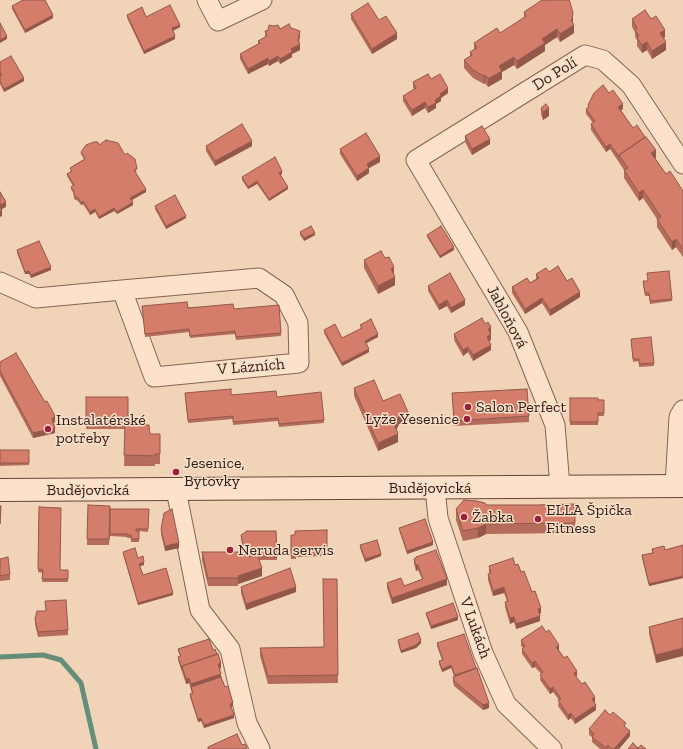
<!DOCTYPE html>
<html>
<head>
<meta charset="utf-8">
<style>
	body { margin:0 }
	canvas { display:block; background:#f1d3b8 }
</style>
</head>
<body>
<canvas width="683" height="749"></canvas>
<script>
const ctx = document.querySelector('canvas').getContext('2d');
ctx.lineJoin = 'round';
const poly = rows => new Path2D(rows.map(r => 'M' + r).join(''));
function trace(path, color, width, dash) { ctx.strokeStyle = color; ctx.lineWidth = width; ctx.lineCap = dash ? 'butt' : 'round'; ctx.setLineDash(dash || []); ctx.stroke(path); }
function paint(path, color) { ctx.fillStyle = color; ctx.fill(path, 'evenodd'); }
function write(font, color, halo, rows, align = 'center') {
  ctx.font = font + ' "Zilla Slab",serif'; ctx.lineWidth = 3; ctx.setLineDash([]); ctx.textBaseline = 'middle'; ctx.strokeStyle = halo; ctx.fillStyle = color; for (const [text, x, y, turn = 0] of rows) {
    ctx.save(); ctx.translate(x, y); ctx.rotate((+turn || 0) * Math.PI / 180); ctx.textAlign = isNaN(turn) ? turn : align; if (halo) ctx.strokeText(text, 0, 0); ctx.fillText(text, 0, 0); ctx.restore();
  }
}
const stream = poly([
	[0,657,43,655,61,660,81,683,96,749]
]);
const minor = poly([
	[207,0,218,21,262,0],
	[0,282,36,298,122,290,259,278,284,295,298,323,299,363,154,377,122,290],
	[675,486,679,417,683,410],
	[560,487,555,425,518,332,416,160,585,55,603,60,631,85,683,164],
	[435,488,438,518,483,653,506,704,552,749],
	[176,490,200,610,230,649,247,723,260,749]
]);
const secondary = poly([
	[0,490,683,486]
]);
const wall = poly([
	[12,6,53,18,25,33,12,9],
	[524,12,573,23,574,33,560,42,557,37,545,45,545,51,517,69,514,65,502,72,502,79,488,87,485,83,484,84,473,78,464,68,464,60,470,56,470,52,474,49,474,43,500,33,524,18],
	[351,14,379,20,397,39,372,54,351,19],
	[127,15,146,17,180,27,173,31,175,39,144,54,127,18],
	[632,19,651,19,665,37,664,38,666,50,652,59,647,50,642,53,637,46,637,40,635,37,635,32,632,27],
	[291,28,300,36,299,42,300,50,292,54,292,57,280,64,278,61,269,66,268,64,248,74,240,59,240,54,258,44,258,41,265,37,265,31,280,29],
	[0,62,24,81,4,92,0,84],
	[431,79,448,93,441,98,441,101,436,104,436,108,428,113,425,108,412,116,403,101,403,96,414,89,413,88,413,82],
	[609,93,623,109,621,110,633,128,656,158,655,158,666,174,683,191,683,257,676,247,672,250,657,227,657,219,643,198,639,201,624,178,624,170,610,149,606,152,591,130,591,124,593,123,586,114,586,109,588,107,588,105],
	[541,108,549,116,543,120,541,115],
	[465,136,490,144,472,155,465,142],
	[99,145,125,155,137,172,135,172,146,192,132,200,133,205,117,214,114,211,99,219,95,212,90,215,83,204,81,205,78,201,74,199,74,194,71,189,71,187,73,186,67,176,67,174,71,171,70,168,84,159,81,154,81,152],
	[206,146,252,146,215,166,206,151],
	[340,149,380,162,369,168,369,173,357,181,340,154],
	[282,174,281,175,288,189,269,201,257,184,248,189,242,180,242,177],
	[155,206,186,218,166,229,155,209],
	[300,232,315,235,304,241,300,235],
	[427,235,454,250,440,258,427,237],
	[17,250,51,270,31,278,29,274,25,274,17,253],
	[364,260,394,275,395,285,378,294,364,268],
	[549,272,567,281,580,297,550,316,542,303,525,314,512,293,512,287,530,283,536,279,536,274],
	[643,284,672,299,672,301,650,304,649,296,645,296],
	[428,286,465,305,451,313,447,306,439,310,428,291],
	[142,306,234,309,281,333,281,336,236,340,235,334,190,338,189,332,145,337],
	[360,325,378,337,366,343,369,352,342,366,324,333,324,330,342,338,361,329],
	[490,333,491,340,489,341,491,350,473,361,468,352,463,356,454,340,454,334,491,333],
	[631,342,654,363,654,366,639,367,639,361,633,362],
	[0,362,55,422,54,423,55,433,33,438,0,376],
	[354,388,383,401,408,420,399,424,396,430,398,442,378,451,354,396],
	[452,393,529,416,529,422,454,426],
	[231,395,277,397,324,420,324,423,279,427,278,421,233,425,233,419,188,423,185,396],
	[86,397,128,425,150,434,160,434,160,464,155,464,155,466,124,466,125,429,86,429],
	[570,398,604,400,604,416,598,416,598,425,570,425],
	[0,450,29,450,29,465,0,466],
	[575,504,575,533,486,534,478,538,463,541,456,520,456,509,486,505,536,505],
	[88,505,110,509,149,509,148,532,139,531,139,542,131,542,131,538,127,538,127,537,110,536,109,545,87,545],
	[39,507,60,570,68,570,68,582,42,582,43,573,38,572],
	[399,528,433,545,407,554,399,530],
	[161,529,179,548,165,551,161,534],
	[327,530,327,556,296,557,296,559,291,559,291,535,295,535],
	[276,531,277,560,259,560,262,576,238,584,238,586,208,586,202,560,202,552,243,552,241,535],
	[360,545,381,556,365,562,360,548],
	[683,545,683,578,649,586,642,558,642,555,652,553,652,549,665,550],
	[123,552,138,558,144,565,140,566,143,575,173,595,138,605,123,554],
	[416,557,447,585,392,604,387,588,387,583,404,586,422,579,418,570,416,571,414,564,414,559,416,558],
	[0,559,10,574,10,580,0,581],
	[515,565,521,572,532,592,541,613,539,614,540,621,516,629,514,622,510,624,505,607,505,602,507,601,504,593,493,596,488,580,488,574,490,574,489,572,489,566],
	[337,579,338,683,268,684,260,656,260,648,324,647],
	[241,587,296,592,246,610,241,593],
	[426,613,458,620,431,629,426,615],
	[683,618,656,663,649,634,649,627],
	[35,619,68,630,68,635,38,637,35,624],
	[398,640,421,643,416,648,401,653,398,643],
	[521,640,559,650,577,676,576,677,595,702,594,703,596,710,575,724,571,718,568,720,558,706,559,700,553,692,550,694,540,680,541,674,535,667,532,668,522,654,522,649,523,648,521,646],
	[437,643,476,669,489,708,483,710,454,686,453,682,453,677,454,676,451,668,442,672,439,664,439,661,442,660,437,646],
	[178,649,213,650,221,668,220,669,221,677,225,687,233,706,231,707,234,718,204,728,201,721,198,722,190,697,190,694,192,694,189,683,186,684,178,660,178,657,180,656,178,651],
	[626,728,630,736,619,749,600,749,592,742,592,737,589,735,589,729]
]);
const shadedWall = poly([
	[573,13,573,26,574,25,574,33,560,42,560,34,571,20],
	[53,15,53,18,25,33,25,30],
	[180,25,180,27,172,31,172,28],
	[557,29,557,37,545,45,545,51,517,69,517,61,542,39],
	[665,30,665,37,660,41,660,33],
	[300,31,300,36,298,45,298,40],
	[397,33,397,39,372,54,372,49],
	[7,36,7,39,0,43,0,40],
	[175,36,175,39,144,54,144,51],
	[647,42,647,50,642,53,642,45],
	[666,42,666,50,652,59,652,51],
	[300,44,300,50,292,54,292,57,280,64,280,59,291,49],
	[278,56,278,61,269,66,269,61],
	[514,57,514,65,502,72,502,79,488,87,488,79,499,66],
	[268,58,268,64,248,74,248,69],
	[485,75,485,83,484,84,484,76],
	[24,78,24,81,4,92,4,89],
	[448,88,448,93,441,98,441,101,436,104,436,108,428,113,428,107,440,94],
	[425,102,425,108,412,116,412,110],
	[623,104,623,109,618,112,618,107],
	[549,108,549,116,543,120,543,112],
	[490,139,490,144,472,155,472,149],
	[252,141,252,146,215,166,215,161],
	[610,144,610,149,606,152,606,147],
	[656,150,656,158,651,161,651,153],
	[380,156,380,162,369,168,369,173,357,181,357,176,367,164],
	[282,171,282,174,279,175,279,173],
	[257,181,257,184,248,189,248,187],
	[288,187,288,189,269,201,269,199],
	[146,189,146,192,130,201,130,198],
	[643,190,643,198,639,201,639,193],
	[83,201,83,204,81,205,81,203],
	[6,202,6,207,0,210,0,205],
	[133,202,133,205,117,214,117,212],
	[114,208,114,211,99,219,99,217],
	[95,209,95,212,90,215,90,212],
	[2,210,2,216,0,217,0,212],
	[186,216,186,218,166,229,166,226],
	[315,233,315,235,304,241,304,238],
	[676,239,676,247,672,250,672,242],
	[454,247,454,250,440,258,440,256],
	[51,267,51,270,31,278,31,275],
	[394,267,394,275,391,269],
	[29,271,29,274,25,274,25,272],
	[395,277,395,285,378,294,378,286],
	[580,292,580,297,550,316,550,310],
	[542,298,542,303,525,314,525,309],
	[447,300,447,306,439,310,439,305],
	[465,300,465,305,451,313,451,308],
	[491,327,491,333,488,334,488,329],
	[378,334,378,337,365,344,365,341],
	[491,334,491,340,487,342,487,337],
	[491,345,491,350,473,361,473,355],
	[468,347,468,352,463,356,463,350],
	[369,349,369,352,342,366,342,363],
	[408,412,408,420,399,424,395,433,395,426,399,416],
	[55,416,55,422,52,424,52,419],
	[55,428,55,433,33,438,33,433],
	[398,434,398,442,378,451,378,443],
	[486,524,486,534,478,538,478,528],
	[433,542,433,545,407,554,407,551],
	[179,543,179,548,165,551,165,546],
	[381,554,381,556,365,562,365,559],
	[144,562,144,565,139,566,139,564],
	[416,565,418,565,418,570,416,571],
	[262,568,262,576,238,584,238,576],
	[683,576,683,578,649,586,649,584],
	[447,579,447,585,392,604,392,598],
	[296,587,296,592,246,610,246,604],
	[504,587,504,593,493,596,493,591],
	[173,593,173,595,138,605,138,603],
	[541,608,541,613,538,614,538,609],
	[540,616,540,621,516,629,516,624],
	[458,617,458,620,431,629,431,626],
	[514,617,514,622,510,624,510,618],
	[421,640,421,643,416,648,401,653,401,651],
	[559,645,559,650,556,652,556,647],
	[683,648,683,656,656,663,656,655],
	[535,661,535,667,532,668,532,663],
	[221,663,221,668,218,669,218,664],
	[451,665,451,668,442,672,442,669],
	[476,668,476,670,455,678,455,675],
	[577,671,577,676,574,678,574,673],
	[221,674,221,680,191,687,191,684],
	[189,678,189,683,186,684,186,679],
	[553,687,553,692,550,694,550,689],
	[595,697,595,702,592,704,592,699],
	[233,703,233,706,230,707,230,704],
	[489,703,489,708,483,710,483,705],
	[596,705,596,710,575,724,575,719],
	[571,713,571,718,568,720,568,715],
	[234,715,234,718,204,728,204,725],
	[201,718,201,721,198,722,198,719],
	[630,731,630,736,619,749,614,749]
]);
const building = poly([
	[23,0,45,0,53,15,25,30,12,6,23,0],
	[542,0,549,0,550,1,552,0,569,0,570,2,573,13,572,20,571,20,574,25,560,34,557,29,542,39,545,43,517,61,514,57,499,66,502,71,488,79,485,75,484,76,473,70,464,60,472,55,470,52,477,48,474,43,497,28,500,33,514,24,526,16,524,12,542,0],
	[368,3,379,20,386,16,397,33,372,49,351,14,368,3],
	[170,5,180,25,172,28,175,36,144,51,127,15,142,7,146,17,170,5],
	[645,10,651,19,656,16,665,30,660,33,666,42,652,51,647,42,642,45,637,38,639,36,635,30,637,28,632,19,645,10],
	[0,23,7,36,0,40,0,23],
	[289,24,291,28,300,31,298,40,300,44,291,49,292,52,280,59,278,56,269,61,268,58,248,69,240,54,260,43,258,41,267,36,265,31,268,30,269,25,274,26,278,25,280,29,289,24],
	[11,56,24,78,4,89,0,81,0,76,2,75,0,72,0,62,11,56],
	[428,74,431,79,440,74,448,88,440,94,441,96,435,100,436,103,428,107,425,102,412,110,403,96,416,88,413,82,428,74],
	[603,85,609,93,613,90,623,104,618,107,633,128,637,125,645,137,619,155,619,157,610,144,606,147,591,124,595,121,586,109,589,107,588,105,594,93,603,85],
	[546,104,549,108,543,112,541,108,546,104],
	[242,124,252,141,215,161,206,146,242,124],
	[482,126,490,139,472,149,465,136,482,126],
	[366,133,380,156,367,164,369,168,357,176,340,149,366,133],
	[646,137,656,150,651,153,666,174,670,171,683,191,683,249,676,239,672,242,657,219,661,217,643,190,639,193,624,170,628,168,619,155,646,137],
	[106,140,118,143,125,155,127,153,135,159,137,169,134,170,146,189,130,198,133,202,117,212,114,208,99,217,95,209,90,212,83,201,81,203,78,198,74,196,74,191,71,187,74,185,67,174,72,171,70,168,85,159,81,152,86,145,94,142,98,142,99,145,106,140],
	[275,157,282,171,279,173,288,187,269,199,257,181,248,187,242,177,275,157],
	[0,192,6,202,0,205,0,192],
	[175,195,186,216,166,226,155,206,175,195],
	[0,206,2,210,0,212,0,206],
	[311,226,315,233,304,238,300,232,311,226],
	[441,226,454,247,440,256,427,235,441,226],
	[39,241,51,267,31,275,29,271,25,272,17,250,39,241],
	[381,251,385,258,389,257,394,267,391,269,395,277,378,286,364,260,381,251],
	[558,266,567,281,572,278,580,292,550,310,542,298,525,309,512,287,527,278,530,283,539,278,536,274,546,268,549,272,558,266],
	[669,271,672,299,650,301,649,293,645,293,643,281,648,281,647,273,669,271],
	[450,273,465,300,451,308,447,300,439,305,428,286,450,273],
	[187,302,188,308,233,304,234,309,279,305,281,333,236,337,235,331,190,336,189,329,145,334,142,306,187,302],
	[482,318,485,324,488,322,491,327,488,329,491,334,487,337,491,345,473,355,468,347,463,350,454,334,482,318],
	[371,319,378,334,365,341,369,349,342,363,324,330,335,324,342,338,362,328,360,325,371,319],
	[651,337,654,363,639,364,639,359,633,359,631,339,651,337],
	[16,353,45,402,47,401,55,416,52,419,55,428,33,433,0,371,0,362,16,353],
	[374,380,383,401,400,394,408,412,399,416,395,426,398,434,378,443,354,388,374,380],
	[231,389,231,395,276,391,277,397,321,392,324,420,279,424,278,418,233,422,233,416,188,420,185,393,231,389],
	[527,389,529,416,454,421,452,393,527,389],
	[86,397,128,397,128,425,125,425,125,426,86,426,86,397],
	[570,398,598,398,598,400,604,400,604,413,598,413,598,422,570,422,570,398],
	[125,425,149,425,150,434,160,434,160,454,155,454,155,456,124,455,125,425],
	[0,450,29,450,29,463,0,463,0,450],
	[464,500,477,501,485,503,486,505,536,505,575,504,575,523,486,524,478,528,463,531,456,509,464,500],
	[88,505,110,506,109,539,87,539,88,505],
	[0,506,1,506,0,524,0,506],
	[39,507,61,508,60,570,68,570,68,579,42,579,43,570,38,569,39,507],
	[110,509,149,509,148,529,136,529,136,531,139,531,139,539,131,539,131,535,127,535,127,534,110,534,110,509],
	[172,509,179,543,165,546,161,529,164,513,172,509],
	[425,519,433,542,407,551,399,528,425,519],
	[327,530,327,554,296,555,296,556,291,556,291,535,295,535,295,531,327,530],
	[247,531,276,531,277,557,258,557,257,554,249,557,249,552,244,552,241,535,247,531],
	[377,540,381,554,365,559,360,545,377,540],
	[683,545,683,576,649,584,642,555,653,553,652,549,664,546,665,550,683,545],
	[135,548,138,558,143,556,144,562,139,564,143,575,166,568,173,593,138,603,123,552,135,548],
	[436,550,447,579,392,598,387,583,401,578,404,586,423,579,418,565,416,565,414,559,416,558,416,557,436,550],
	[202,552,249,552,249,557,257,554,262,568,238,576,238,578,208,578,202,552],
	[8,557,10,574,0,576,0,559,8,557],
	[513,558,515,565,518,564,521,572,524,571,532,592,535,591,541,608,538,609,540,616,516,624,514,617,510,618,505,602,508,601,504,587,493,591,488,574,491,573,489,566,513,558],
	[290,568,296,587,246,604,241,587,290,568],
	[323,579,337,579,338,675,268,676,260,648,324,647,323,579],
	[66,600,68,630,38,632,35,619,37,611,46,611,45,601,66,600],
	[453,603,458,617,431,626,426,613,453,603],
	[683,618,683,648,656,655,649,627,683,618],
	[542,626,546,632,549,630,559,645,556,647,564,658,567,656,577,671,574,673,577,678,582,684,585,682,595,697,592,699,596,705,575,719,571,713,568,715,558,700,561,699,553,687,550,689,540,675,543,672,535,661,532,663,522,649,525,646,521,640,542,626],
	[418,633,421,640,416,645,401,651,398,640,418,633],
	[464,634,476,668,455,675,451,665,442,669,439,661,443,660,437,643,464,634],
	[209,639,213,650,215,649,217,654,182,666,182,669,178,657,181,656,178,649,209,639],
	[218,654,221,663,218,664,221,674,191,684,189,678,186,679,182,666,218,654],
	[477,668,489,703,483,705,454,681,453,677,477,668],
	[221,677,225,687,228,686,233,703,230,704,234,715,204,725,201,718,198,719,194,707,190,694,193,693,191,687,221,677],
	[605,710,610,715,613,712,620,718,626,723,624,726,630,731,614,749,612,749,608,745,606,748,592,737,594,734,589,729,605,710],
	[237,734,242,745,245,744,247,749,208,749,208,747,237,734],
	[633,743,638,748,641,745,646,749,628,749,633,743]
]);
const markers = [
	[468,407,4,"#9c1d3c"],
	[467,419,4,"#9c1d3c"],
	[48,429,4,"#9c1d3c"],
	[176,472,4,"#9c1d3c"],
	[464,517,4,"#9c1d3c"],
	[538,519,4,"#9c1d3c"],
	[230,550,4,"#9c1d3c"]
];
const streetNames = [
	["Do Polí",555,74,-32],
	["Jabloňová",507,317,62],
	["V Lázních",251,367,-5],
	["Budějovická",430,488],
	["Budějovická",88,490],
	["V Lukách",475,628,70]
];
const poiNames = [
	["Salon Perfect",476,407],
	["Lyže Yesenice",459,419,"right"],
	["Instalatérské",56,420],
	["potřeby",56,438],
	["Jesenice,",184,463],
	["Bytovky",184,481],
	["ELLA Špička",546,510],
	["Fitness",546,528],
	["Žabka",472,517],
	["Neruda servis",238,550]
];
trace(stream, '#658e7a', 5);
trace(minor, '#886252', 21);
trace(secondary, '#694436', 24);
trace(minor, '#fce2cb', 19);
trace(secondary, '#fce2cb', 22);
paint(wall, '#b56c5b');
paint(shadedWall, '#94584a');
paint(building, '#d37d6a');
trace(building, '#94584a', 1);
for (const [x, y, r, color] of markers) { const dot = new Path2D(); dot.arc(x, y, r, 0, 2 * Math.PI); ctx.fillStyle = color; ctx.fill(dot); trace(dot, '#f8dfc8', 1.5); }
write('16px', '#352019', '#f8dfc8', streetNames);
write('16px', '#352019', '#f8dfc8', poiNames, 'left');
</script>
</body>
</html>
